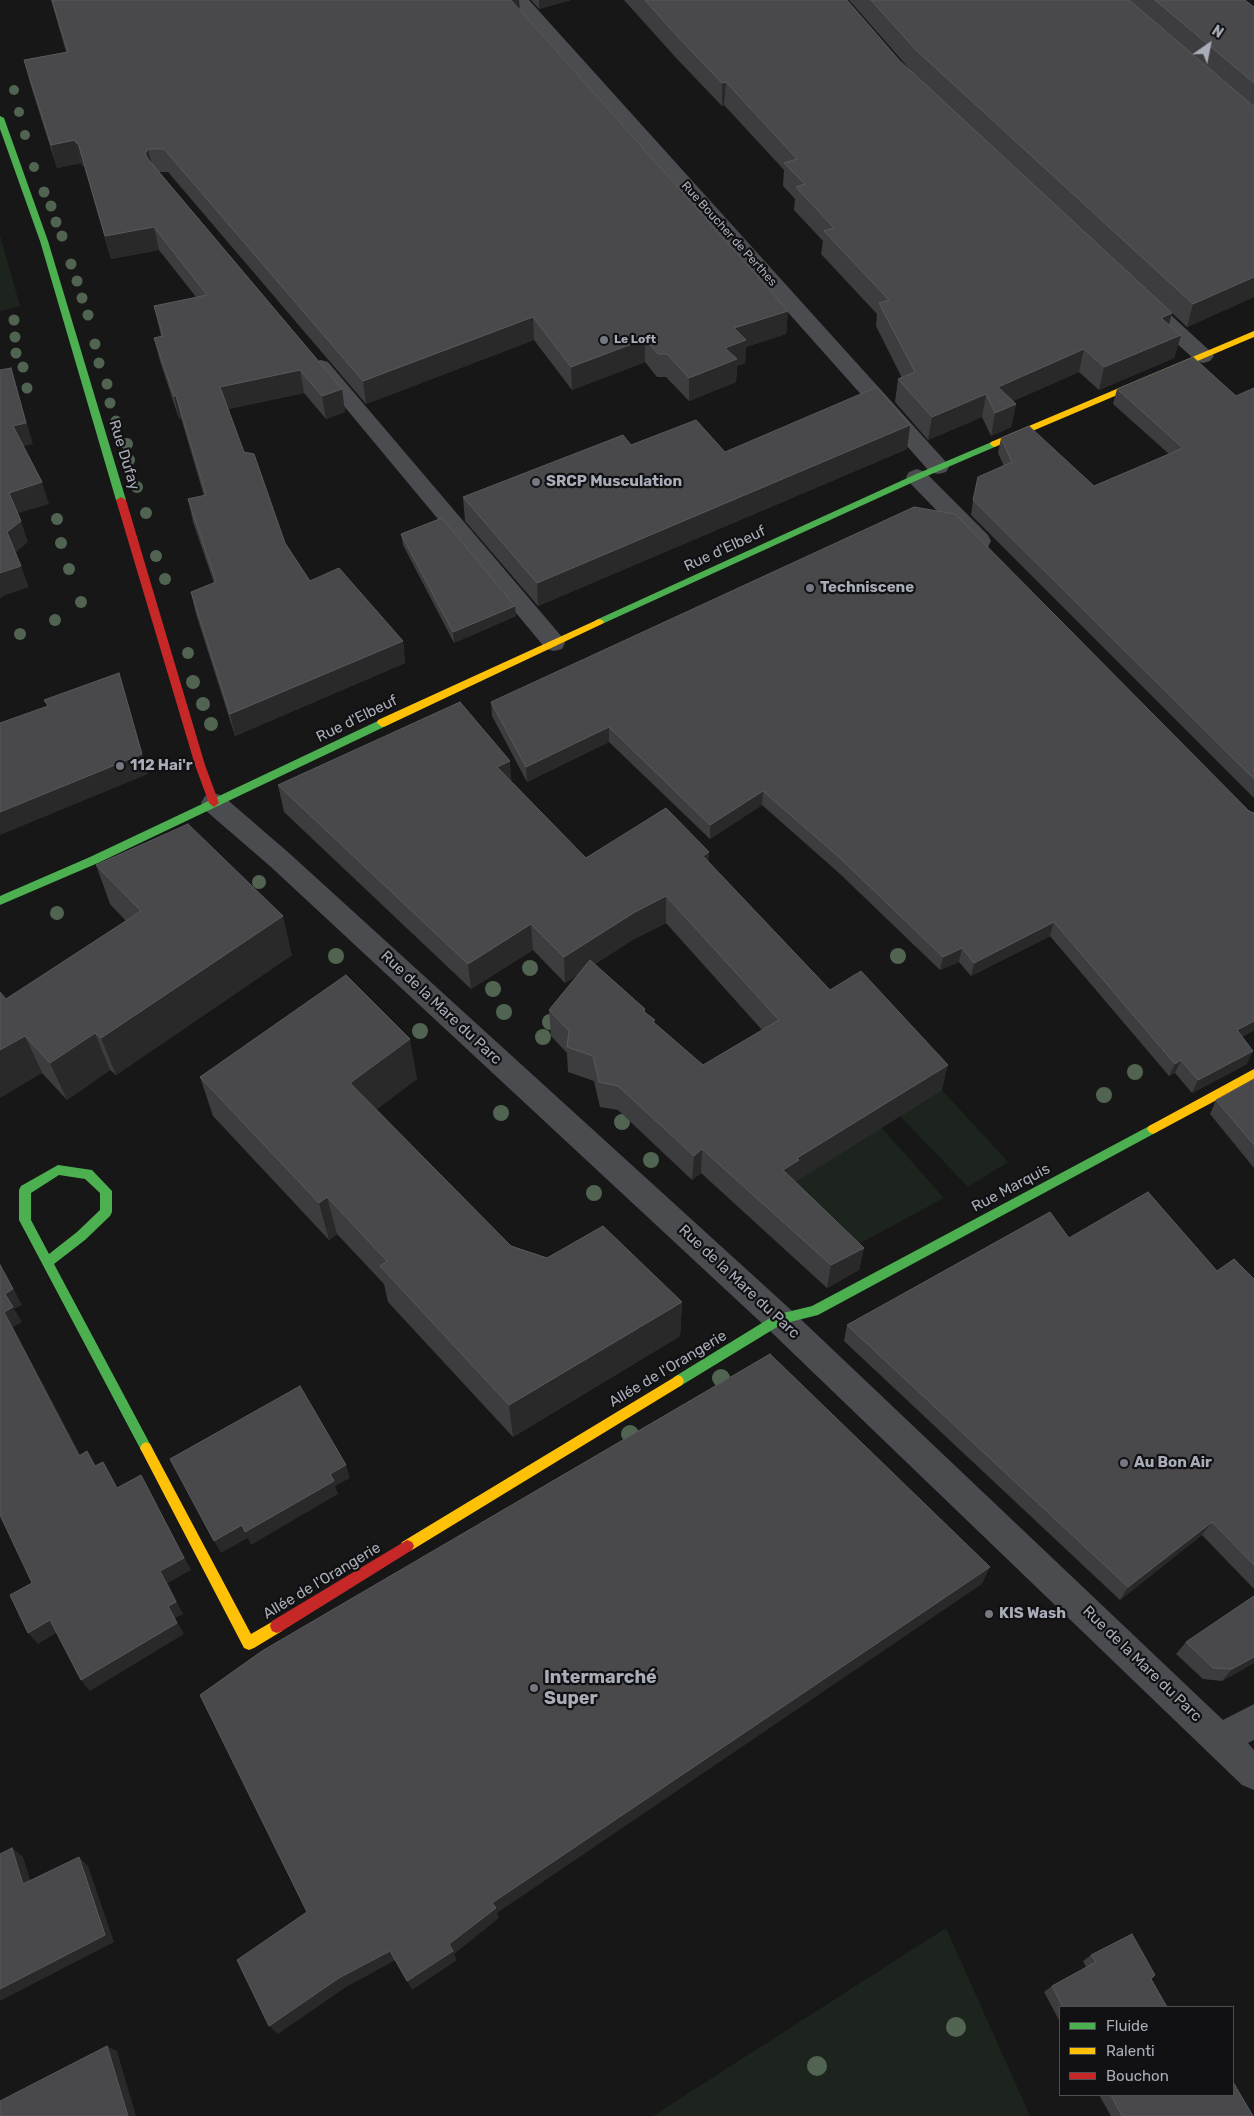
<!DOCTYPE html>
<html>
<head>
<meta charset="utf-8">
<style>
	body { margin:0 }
	#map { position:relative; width:1254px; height:2116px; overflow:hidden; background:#171717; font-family:Rubik,sans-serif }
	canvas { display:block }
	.legend { position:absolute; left:1059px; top:2006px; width:175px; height:90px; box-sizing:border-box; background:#111113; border:1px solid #4d4f55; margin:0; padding:6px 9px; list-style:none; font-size:15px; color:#a8adb8 }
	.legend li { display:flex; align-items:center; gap:10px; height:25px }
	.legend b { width:25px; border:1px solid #4d4f55 }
	.north { position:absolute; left:1184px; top:20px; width:50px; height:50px; -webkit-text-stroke:4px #111113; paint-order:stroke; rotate:33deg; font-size:14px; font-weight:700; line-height:20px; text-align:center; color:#a8adb8 }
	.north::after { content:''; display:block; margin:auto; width:18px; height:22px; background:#a8adb8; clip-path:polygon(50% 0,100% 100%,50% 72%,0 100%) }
</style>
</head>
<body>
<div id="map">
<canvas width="1254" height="2116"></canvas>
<ul class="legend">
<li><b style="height:6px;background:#4caf50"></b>Fluide</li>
<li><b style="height:6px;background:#ffc107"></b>Ralenti</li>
<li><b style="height:6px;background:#c62828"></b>Bouchon</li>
</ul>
<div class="north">N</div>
</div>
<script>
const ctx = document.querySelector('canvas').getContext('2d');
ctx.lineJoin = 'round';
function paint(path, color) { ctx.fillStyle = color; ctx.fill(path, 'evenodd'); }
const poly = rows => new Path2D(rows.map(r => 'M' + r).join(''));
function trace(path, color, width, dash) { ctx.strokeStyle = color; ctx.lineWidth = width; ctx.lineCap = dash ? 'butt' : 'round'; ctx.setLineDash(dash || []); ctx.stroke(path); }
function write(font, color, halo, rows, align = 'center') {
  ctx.font = font + ' Rubik,sans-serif'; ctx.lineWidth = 4.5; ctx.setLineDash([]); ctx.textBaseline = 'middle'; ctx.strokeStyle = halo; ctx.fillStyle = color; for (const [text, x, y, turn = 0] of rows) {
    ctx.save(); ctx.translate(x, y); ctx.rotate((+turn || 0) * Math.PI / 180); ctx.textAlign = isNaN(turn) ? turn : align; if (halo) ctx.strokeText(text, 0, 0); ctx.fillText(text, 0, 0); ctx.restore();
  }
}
const green = poly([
	[0,235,20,306,0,311],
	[942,1090,1008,1162,968,1187,900,1116],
	[881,1127,944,1198,842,1253,793,1182],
	[946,1928,1030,2116,653,2116,670,2105]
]);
const lane = poly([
	[321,360,328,362,562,637,565,643,562,649,554,651,546,649,314,370,311,366,314,362,321,360]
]);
const street = poly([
	[510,0,529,0,946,462,949,467,946,472,938,474,930,472,510,0],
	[1142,294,1149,295,1210,351,1214,356,1210,361,1203,363,1196,361,1135,305,1132,300,1135,295,1142,294],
	[917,469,925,472,988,535,991,541,988,547,980,549,972,547,909,482,906,477,909,472,917,469],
	[214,793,223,796,289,853,790,1309,1223,1720,1254,1704,1254,1740,1248,1743,1254,1750,1254,1790,1242,1785,768,1329,271,867,205,810,201,803,205,796,214,793]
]);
const fast = poly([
	[0,116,4,118,48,241,126,500,124,502,118,502,116,500,40,241,0,129,0,116],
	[994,441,997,442,997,446,920,479,602,624,596,624,594,622,596,620,914,475,994,441],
	[382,719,387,723,386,726,98,863,0,905,0,896,90,857,382,719],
	[1153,1124,1157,1126,1159,1129,1157,1132,818,1315,782,1324,682,1385,678,1387,674,1385,672,1381,674,1377,775,1315,812,1306,1153,1124],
	[58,1165,92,1170,112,1191,112,1212,110,1216,85,1240,54,1264,150,1444,152,1448,150,1452,146,1454,142,1452,19,1220,19,1190,21,1186,58,1165],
	[59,1175,85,1179,100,1193,100,1210,77,1232,49,1254,31,1220,31,1193,59,1175]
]);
const slow = poly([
	[1254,331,1254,337,997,446,994,447,990,444,991,442,1254,331],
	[599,619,602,620,604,622,602,624,386,726,382,727,377,723,378,720,599,619],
	[1254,1069,1254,1080,1157,1132,1153,1134,1149,1132,1147,1129,1149,1126,1254,1069],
	[678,1375,682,1377,684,1381,682,1385,412,1550,407,1552,402,1550,400,1546,402,1542,678,1375],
	[146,1442,150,1444,251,1634,277,1619,282,1621,284,1626,282,1631,254,1648,249,1650,244,1648,142,1452,140,1448,142,1444,146,1442]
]);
const jam = poly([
	[121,497,126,500,205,765,219,803,214,807,209,803,195,765,116,500,121,497],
	[407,1540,412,1542,414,1546,412,1550,282,1631,277,1633,272,1631,270,1626,272,1621,407,1540]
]);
const trees = [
	[14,90,5],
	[19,112,5],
	[25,135,5],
	[34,167,5],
	[44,192,5.5],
	[51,206,5.5],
	[56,222,5.5],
	[62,236,5.5],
	[71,264,5.5],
	[77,281,5.5],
	[82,298,5.5],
	[88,315,5.5],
	[14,320,5.5],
	[15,337,5.5],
	[95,344,5.5],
	[16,353,5.5],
	[99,363,5.5],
	[23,367,5.5],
	[107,384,5.5],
	[27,388,5.5],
	[110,403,5.5],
	[116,421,5.5],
	[127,444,6],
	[129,460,6],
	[137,487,6],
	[146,513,6],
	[57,519,6],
	[61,543,6],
	[156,556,6],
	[69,569,6],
	[165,579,6],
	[81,602,6],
	[55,620,6],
	[20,634,6],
	[188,653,6],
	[193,682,7],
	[203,704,7],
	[211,724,7],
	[259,882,7],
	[57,913,7],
	[336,956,8],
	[898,956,8],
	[530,968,8],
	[493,989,8],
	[504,1012,8],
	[550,1022,8],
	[420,1031,8],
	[543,1037,8],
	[1135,1072,8],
	[1104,1095,8],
	[501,1113,8],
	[622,1122,8],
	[651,1160,8],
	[594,1193,8],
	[721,1378,9],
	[630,1434,9],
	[956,2027,10],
	[817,2066,10]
];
const wall = poly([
	[51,0,519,0,520,10,788,311,786,334,746,347,745,363,737,366,736,382,689,401,666,377,657,377,645,362,572,390,534,340,366,404,168,172,159,172,342,389,345,412,326,419,304,393,228,409,244,452,285,543,310,581,403,641,405,663,235,736,196,614,191,592,214,583,193,522,188,499,204,496,181,418,179,419,160,361,154,338,161,336,154,306,196,297,159,250,111,259,84,166,82,166,81,163,57,168,30,83,24,60,66,52],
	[531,0,571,0,539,9],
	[624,0,847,0,899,60,913,73,849,0,1245,0,1254,7,1254,297,1187,327,1172,313,1169,325,1181,335,1174,358,1099,390,1079,372,1013,401,1016,404,1011,427,991,436,982,417,928,440,895,402,898,379,902,378,876,326,877,314,821,254,823,241,794,210,795,199,783,186,784,170,724,105,722,106,677,59],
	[1254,388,1254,798,971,515,973,500,1004,466,998,453,1001,438,1094,486,1169,454,1113,404,1117,389,1236,396],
	[910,425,907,449,538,606,465,521,463,497,631,445,725,452],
	[401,534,515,606,516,616,454,643,403,545],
	[491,702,1254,813,1254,1030,1242,1037,1247,1064,1192,1093,1175,1073,1169,1076,1050,936,971,976,959,962,940,970,839,873,762,805,710,839,609,742,527,782,492,716],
	[512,782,586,858,709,852,708,862,830,990,942,1090,796,1181,796,1182,864,1248,859,1270,827,1288,701,1173,692,1180,618,1110,600,1107,594,1081,568,1072,567,1053,551,1036,549,1010,579,974,565,983,533,950,471,989,284,812,278,785],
	[666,923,762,1030,703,1065,655,1023,645,1012,645,1009,595,964,634,939],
	[96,865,292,955,116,1075,110,1070,67,1100,42,1073,6,999,126,921,110,904],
	[200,1077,417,1079,376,1109,511,1246,682,1302,680,1336,513,1437,388,1302,384,1284,337,1234,329,1240,213,1116],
	[1254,1079,1254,1168,1210,1114,1216,1100],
	[1069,1238,1254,1279,1254,1589,1202,1535,1120,1600,844,1341,847,1325],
	[1254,1596,1254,1663,1222,1681,1203,1679,1176,1654,1186,1642],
	[1091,1955,1151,1979,1167,2007,1060,2007,1060,2022,1044,1992,1052,1986,1086,1967,1083,1961],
	[1099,2095,1233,2095,1253,2116,1111,2116]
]);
const shadedWall = poly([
	[507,0,519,0,520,14],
	[539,0,571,0,539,9],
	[726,82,724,105,722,106,722,83],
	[75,140,81,163,57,168,51,145],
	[76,143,78,143,84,166,82,166],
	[148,149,154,172,145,154],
	[154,227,159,250,111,259,105,236],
	[1254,277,1254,297,1187,327,1193,304],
	[788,311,786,334,746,347,745,363,737,366,736,382,689,401,689,378,725,348,734,328],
	[1172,313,1166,336,1161,318],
	[533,317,534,340,366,404,363,381],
	[1181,335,1174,358,1099,390,1104,367],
	[645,339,645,362,572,390,571,367],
	[1084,349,1079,372,993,410,998,387],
	[11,368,33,444,20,447,13,426],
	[300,370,304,393,225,410,220,387],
	[342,389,345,412,326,419,322,396],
	[986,394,982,417,928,440,932,417],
	[174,396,176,396,181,418,179,419],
	[1016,404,1011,427,991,436,995,413],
	[910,425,907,449,538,606,537,583],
	[42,482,49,504,16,514,9,493],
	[21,521,28,542,14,554,7,532],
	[21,566,29,587,3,596,0,599,0,573],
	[515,606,516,616,454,643,453,632],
	[403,641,405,663,235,736,230,714],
	[119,673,148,774,0,835,0,812],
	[609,727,609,742,527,782,526,767],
	[510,761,512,788,497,767],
	[763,791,762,805,710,839,710,825],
	[709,852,707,879,703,856],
	[666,896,666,923,634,939,565,983,564,957,635,912],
	[283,916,292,955,116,1075,101,1038],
	[1054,922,1050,936,971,976,974,963],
	[531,924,533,950,471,989,468,964],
	[962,948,959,962,940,970,943,957],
	[1254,1021,1254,1030,1230,1043,1237,1030],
	[95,1033,110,1070,67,1100,50,1063],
	[25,1036,42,1073,0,1098,0,1050],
	[410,1039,417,1079,359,1123,350,1083],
	[1253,1051,1247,1064,1192,1093,1198,1080],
	[1181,1060,1175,1073,1169,1076,1175,1064],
	[948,1065,942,1090,796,1181,795,1184,783,1170,797,1158],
	[702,1149,701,1173,692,1180,694,1156],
	[327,1197,337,1234,329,1240,319,1203],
	[864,1248,859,1270,827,1288,831,1265],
	[0,1263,22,1305,14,1309,5,1294],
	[682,1302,680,1336,513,1437,509,1405],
	[13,1307,22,1322,13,1327,88,1469,79,1456,4,1312],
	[346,1465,350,1478,335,1486,338,1494,251,1545,245,1532,330,1474],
	[141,1475,191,1570,168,1583,183,1614,175,1618,184,1634,90,1691,81,1680,168,1606],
	[1212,1522,1202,1535,1120,1600,1128,1587],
	[242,1525,248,1538,221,1553,214,1541],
	[990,1567,982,1584,497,1913,499,1918,454,1954,457,1960,412,1990,407,1981,449,1944,492,1903],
	[50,1620,60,1631,38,1644,28,1633],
	[1254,1657,1254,1663,1222,1681,1232,1669],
	[12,1848,23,1857,34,1892,23,1884],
	[79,1857,88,1866,114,1942,0,2001,0,1989],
	[390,1951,396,1960,346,1987,278,2034,269,2026,339,1978],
	[107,2046,117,2051,136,2116,128,2116]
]);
const building = poly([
	[52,0,511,0,788,311,734,328,746,340,725,348,737,359,689,378,667,354,658,354,645,339,571,367,533,317,363,381,164,149,148,149,145,154,148,159,342,389,322,396,300,370,220,387,244,452,254,454,285,543,310,581,339,568,403,641,230,714,191,592,216,582,188,499,206,495,176,396,174,396,154,338,163,336,154,306,207,295,154,227,105,236,78,143,76,143,75,140,51,145,24,60,68,52,52,0],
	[645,0,847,0,899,60,1172,313,1161,318,1181,335,1104,367,1084,349,998,387,1016,404,995,413,986,394,932,417,898,379,915,372,879,303,889,300,824,231,834,228,796,187,805,184,784,163,797,159,726,82,722,83,677,36,645,0],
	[871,0,1129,0,1252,105,1254,106,1254,277,1193,304,916,50,871,0],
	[1155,0,1245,0,1254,7,1254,83,1155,0],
	[1193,357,1236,396,1254,388,1254,779,973,500,978,477,1012,462,1001,438,1029,426,1094,486,1183,448,1117,389,1193,357],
	[11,368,26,423,13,426,42,482,9,493,21,521,7,532,21,566,0,573,0,370,11,368],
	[877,387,910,425,537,583,463,497,623,435,631,445,696,420,725,452,877,387],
	[914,507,955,514,1249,811,1254,813,1254,1021,1237,1030,1253,1051,1198,1080,1181,1060,1175,1064,1054,922,974,963,962,948,943,957,841,859,763,791,710,825,609,727,526,767,491,702,914,507],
	[442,518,515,606,453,632,401,534,442,518],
	[119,673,142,754,0,812,0,723,48,706,44,700,119,673],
	[460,702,510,761,497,767,586,858,666,808,709,852,703,856,830,990,861,971,948,1065,797,1158,799,1160,783,1170,864,1248,831,1265,702,1149,694,1156,618,1086,599,1082,593,1056,567,1047,569,1031,549,1010,590,960,645,1009,643,1011,655,1020,653,1022,703,1065,779,1020,666,896,635,912,564,957,531,924,468,964,278,785,460,702],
	[188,824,283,916,101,1038,95,1033,50,1063,25,1036,0,1050,0,992,6,999,141,911,96,865,188,824],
	[346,975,410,1039,350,1083,511,1246,547,1258,603,1226,682,1302,509,1405,380,1266,387,1261,327,1197,319,1203,200,1077,346,975],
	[1254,1079,1254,1145,1216,1100,1254,1079],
	[1148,1192,1217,1271,1234,1259,1254,1279,1254,1565,1212,1522,1128,1587,847,1325,1050,1212,1069,1238,1148,1192],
	[0,1265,13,1289,5,1294,13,1307,4,1312,79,1456,87,1451,95,1466,103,1462,117,1488,141,1475,184,1558,160,1571,176,1602,168,1606,177,1623,81,1680,50,1620,28,1633,10,1595,32,1583,0,1515,0,1265],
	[770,1354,990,1567,492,1903,496,1908,449,1944,453,1951,407,1981,390,1951,339,1978,269,2026,237,1960,307,1912,200,1695,262,1651,770,1354],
	[300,1386,346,1465,330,1474,334,1481,287,1508,245,1532,242,1525,214,1541,170,1459,300,1386],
	[1254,1596,1254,1657,1232,1669,1213,1668,1186,1642,1254,1596],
	[12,1848,23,1884,79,1857,105,1935,0,1989,0,1854,12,1848],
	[1132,1934,1155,1975,1151,1979,1167,2007,1063,2007,1052,1986,1096,1962,1091,1955,1132,1934],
	[107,2046,128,2116,0,2116,0,2101,107,2046],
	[1233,2082,1253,2116,1122,2116,1111,2095,1233,2095,1233,2082]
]);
const markers = [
	[604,340,5,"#757880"],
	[536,482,5,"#757880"],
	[810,588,5,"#757880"],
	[120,766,5,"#757880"],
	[1124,1463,5,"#757880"],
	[989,1614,5,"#757880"],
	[534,1688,5,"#757880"]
];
const farStreetnames = [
	["Rue Boucher de Perthes",729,234,48]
];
const farPoinames = [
	["Le Loft",614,340]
];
const streetNames = [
	["Rue Dufay",124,455,73],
	["Rue d'Elbeuf",725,549,-25],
	["Rue d'Elbeuf",357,719,-26],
	["Rue de la Mare du Parc",441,1008,43],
	["Rue Marquis",1011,1188,-28],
	["Rue de la Mare du Parc",739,1282,43],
	["Allée de l'Orangerie",668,1369,-31],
	["Allée de l'Orangerie",322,1581,-31],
	["Rue de la Mare du Parc",1142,1664,44]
];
const poiNames = [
	["SRCP Musculation",546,482],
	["Techniscene",820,588],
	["112 Hai'r",130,766],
	["Au Bon Air",1134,1463],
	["KIS Wash",999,1614]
];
const nearPoinames = [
	["Intermarché",544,1678],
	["Super",544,1699]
];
paint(green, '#1d241e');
paint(lane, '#4b4c50');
paint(street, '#4b4c50');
paint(fast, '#4caf50');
paint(slow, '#ffc107');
paint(jam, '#c62828');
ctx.fillStyle = '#506451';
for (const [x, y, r] of trees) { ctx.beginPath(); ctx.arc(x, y, r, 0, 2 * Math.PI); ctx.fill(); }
paint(wall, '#3d3d3f');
paint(shadedWall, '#29292a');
paint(building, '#49494c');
trace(building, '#58595d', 1);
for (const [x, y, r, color] of markers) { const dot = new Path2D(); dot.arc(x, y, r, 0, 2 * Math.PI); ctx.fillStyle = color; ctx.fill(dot); trace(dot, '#111113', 2); }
write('12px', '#a8adb8', '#111113', farStreetnames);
write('bold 12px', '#a8adb8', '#111113', farPoinames, 'left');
write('15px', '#a8adb8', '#111113', streetNames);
write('bold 15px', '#a8adb8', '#111113', poiNames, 'left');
write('bold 18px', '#a8adb8', '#111113', nearPoinames, 'left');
</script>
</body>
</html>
